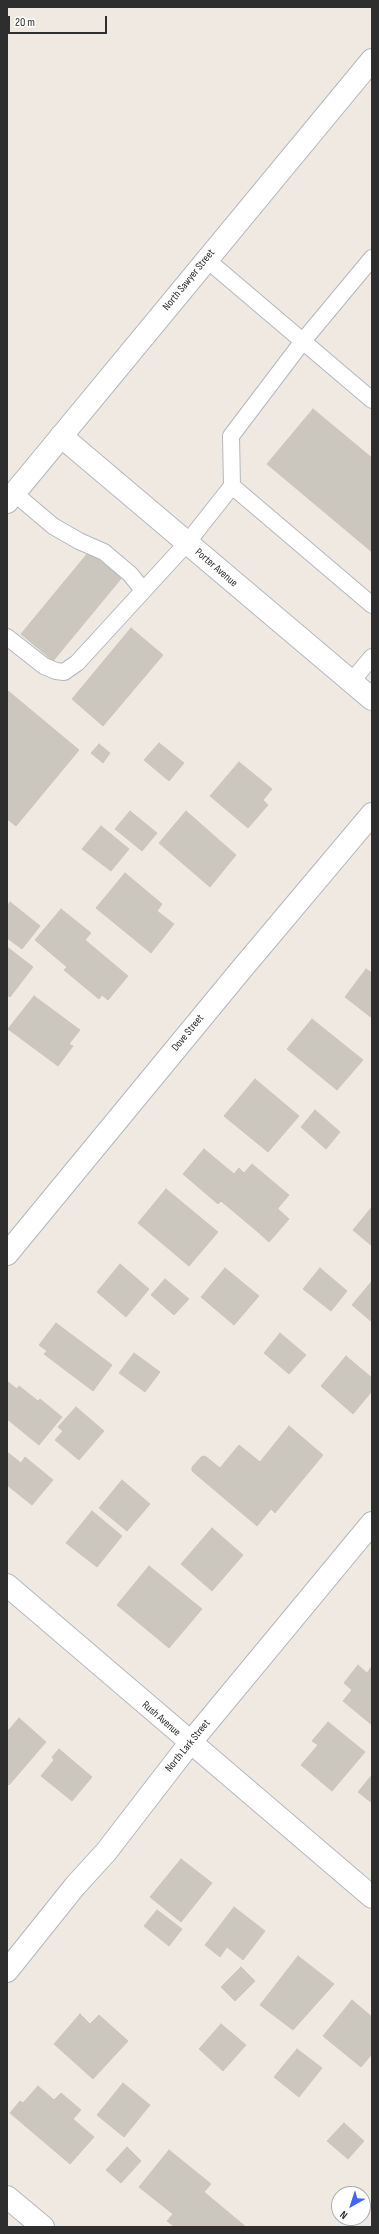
<!DOCTYPE html>
<html>
<head>
<meta charset="utf-8">
<style>
	body { margin:0 }
	#map { position:relative; width:379px; height:2234px; overflow:hidden; background:#efe9e1; font-family:"Sofia Sans Condensed",sans-serif }
	canvas { display:block }
	.frame { position:absolute; inset:0; border:8px solid #2e2e2e; pointer-events:none }
	.north { position:absolute; left:331px; top:2186px; width:40px; height:40px; box-sizing:border-box; background:#fff; border:1px solid #ababab; border-radius:50%; rotate:219deg; font-size:11px; font-weight:700; line-height:16px; text-align:center; color:#2e2e2e }
	.north::after { content:''; display:block; margin:auto; width:14px; height:18px; background:#4264fb; clip-path:polygon(50% 0,100% 100%,50% 72%,0 100%) }
	.scale { position:absolute; left:8px; top:16px; width:99px; height:18px; box-sizing:border-box; border:2px solid #2e2e2e; border-top:0; padding-left:5px; font-size:12px; line-height:14px; white-space:nowrap; color:#2e2e2e; -webkit-text-stroke:3px #fff; paint-order:stroke }
</style>
</head>
<body>
<div id="map">
<canvas width="379" height="2234"></canvas>
<div class="frame"></div>
<div class="north">N</div>
<div class="scale">20 m</div>
</div>
<script>
const ctx = document.querySelector('canvas').getContext('2d');
ctx.lineJoin = 'round';
function paint(path, color) { ctx.fillStyle = color; ctx.fill(path, 'evenodd'); }
const poly = rows => new Path2D(rows.map(r => 'M' + r).join(''));
function trace(path, color, width, dash) { ctx.strokeStyle = color; ctx.lineWidth = width; ctx.lineCap = dash ? 'butt' : 'round'; ctx.setLineDash(dash || []); ctx.stroke(path); }
function write(font, color, halo, rows, align = 'center') {
  ctx.font = font + ' "Sofia Sans Condensed",sans-serif'; ctx.lineWidth = 3; ctx.setLineDash([]); ctx.textBaseline = 'middle'; ctx.strokeStyle = halo; ctx.fillStyle = color; for (const [text, x, y, turn = 0] of rows) {
    ctx.save(); ctx.translate(x, y); ctx.rotate((+turn || 0) * Math.PI / 180); ctx.textAlign = isNaN(turn) ? turn : align; if (halo) ctx.strokeText(text, 0, 0); ctx.fillText(text, 0, 0); ctx.restore();
  }
}
const building = poly([
	[313,409,372,458,372,552,267,464,313,409],
	[92,548,124,575,53,661,21,634,92,548],
	[131,628,163,655,103,726,72,699,131,628],
	[7,690,79,750,16,826,7,819,7,690],
	[159,743,184,763,169,781,144,760,159,743],
	[99,744,110,753,103,763,91,753,99,744],
	[239,762,272,789,263,800,268,805,248,828,210,796,239,762],
	[130,811,157,833,142,851,115,829,130,811],
	[186,811,236,855,210,887,159,843,186,811],
	[101,826,129,849,111,871,82,849,101,826],
	[125,873,162,904,157,911,174,924,151,953,96,908,125,873],
	[10,902,40,926,22,949,7,938,7,906,10,902],
	[61,909,91,933,85,940,128,976,108,1000,102,995,99,999,64,970,67,967,35,940,61,909],
	[7,947,33,967,10,997,7,995,7,947],
	[366,969,372,973,372,1018,345,997,366,969],
	[34,996,80,1030,69,1044,73,1046,58,1066,8,1029,34,996],
	[312,1019,363,1060,337,1090,287,1049,312,1019],
	[255,1079,299,1116,268,1152,224,1116,255,1079],
	[315,1110,340,1132,326,1149,301,1127,315,1110],
	[204,1149,234,1174,239,1168,244,1173,252,1164,289,1195,258,1232,221,1201,218,1204,183,1174,204,1149],
	[166,1189,218,1232,189,1266,138,1223,166,1189],
	[372,1207,372,1246,353,1230,372,1207],
	[278,1209,289,1219,269,1242,258,1232,278,1209],
	[120,1264,149,1289,126,1317,97,1292,120,1264],
	[225,1268,259,1296,234,1325,201,1297,225,1268],
	[320,1268,347,1291,331,1311,303,1289,320,1268],
	[165,1279,189,1299,174,1315,151,1295,165,1279],
	[372,1281,372,1322,352,1305,372,1281],
	[56,1323,112,1365,93,1391,44,1354,47,1351,39,1345,56,1323],
	[280,1333,306,1355,289,1374,264,1353,280,1333],
	[134,1353,160,1372,145,1392,119,1373,134,1353],
	[346,1356,372,1378,372,1391,353,1414,321,1386,346,1356],
	[8,1382,17,1389,19,1386,38,1401,40,1399,62,1417,39,1445,7,1419,8,1382],
	[76,1407,104,1431,79,1460,55,1440,63,1431,58,1427,76,1407],
	[289,1426,323,1455,275,1513,271,1509,257,1526,192,1471,192,1467,201,1457,205,1456,220,1468,239,1445,260,1462,289,1426],
	[7,1452,21,1463,25,1457,53,1480,32,1505,7,1485,9,1477,7,1476,7,1452],
	[122,1480,150,1504,127,1531,99,1508,122,1480],
	[92,1511,122,1536,97,1567,66,1543,92,1511],
	[212,1528,243,1555,212,1591,181,1564,212,1528],
	[149,1566,202,1609,169,1648,117,1605,149,1566],
	[358,1665,367,1673,372,1666,372,1725,343,1701,352,1690,344,1683,358,1665],
	[19,1718,46,1742,9,1785,7,1783,7,1732,19,1718],
	[328,1722,365,1752,332,1791,301,1765,318,1745,312,1741,328,1722],
	[59,1749,92,1777,72,1801,41,1776,54,1760,52,1757,59,1749],
	[372,1775,372,1803,358,1792,372,1775],
	[181,1859,212,1883,181,1922,150,1897,181,1859],
	[234,1907,265,1931,243,1960,227,1947,220,1957,205,1945,234,1907],
	[157,1910,182,1929,169,1946,144,1926,157,1910],
	[298,1956,334,1984,293,2030,260,2005,298,1956],
	[241,1967,255,1981,235,2001,221,1987,241,1967],
	[352,2000,372,2017,372,2054,361,2067,323,2036,352,2000],
	[80,2014,90,2024,99,2015,128,2041,93,2079,54,2044,80,2014],
	[221,2024,246,2045,223,2071,199,2049,221,2024],
	[297,2049,322,2068,299,2097,274,2077,297,2049],
	[123,2083,150,2105,124,2137,97,2115,123,2083],
	[38,2086,54,2100,61,2093,81,2110,73,2119,94,2137,70,2164,10,2113,20,2101,23,2103,38,2086],
	[344,2123,364,2141,348,2159,327,2141,344,2123],
	[127,2147,141,2161,121,2183,106,2170,127,2147],
	[169,2150,211,2184,204,2192,246,2227,175,2227,167,2221,173,2214,139,2187,169,2150]
]);
const lane = poly([
	[206,259,372,400],
	[232,486,372,605],
	[14,493,53,526,79,541,104,552,130,574,143,590],
	[7,637,44,666,56,671,64,672,77,663,187,543,232,486,231,436,303,341,372,258],
	[351,682,372,657]
]);
const street = poly([
	[61,436,372,699],
	[7,1254,240,971,372,814],
	[7,1585,372,1897],
	[7,1971,75,1886,106,1852,190,1743,372,1523],
	[7,2197,43,2227]
]);
const secondary = poly([
	[7,502,372,60]
]);
const streetNames = [
	["North Sawyer Street",189,280,-51],
	["Porter Avenue",216,568,41],
	["Dove Street",188,1033,-51],
	["Rush Avenue",161,1719,41],
	["North Lark Street",188,1746,-51]
];
paint(building, '#cbc7bf');
trace(building, '#cbc5ba', 1);
trace(lane, '#b4b7c1', 18);
trace(street, '#b4b7c1', 24);
trace(secondary, '#b4b7c1', 24);
trace(lane, '#fff', 16);
trace(street, '#fff', 22);
trace(secondary, '#fff', 22);
write('11px', '#2e2e2e', '#fff', streetNames);
</script>
</body>
</html>
